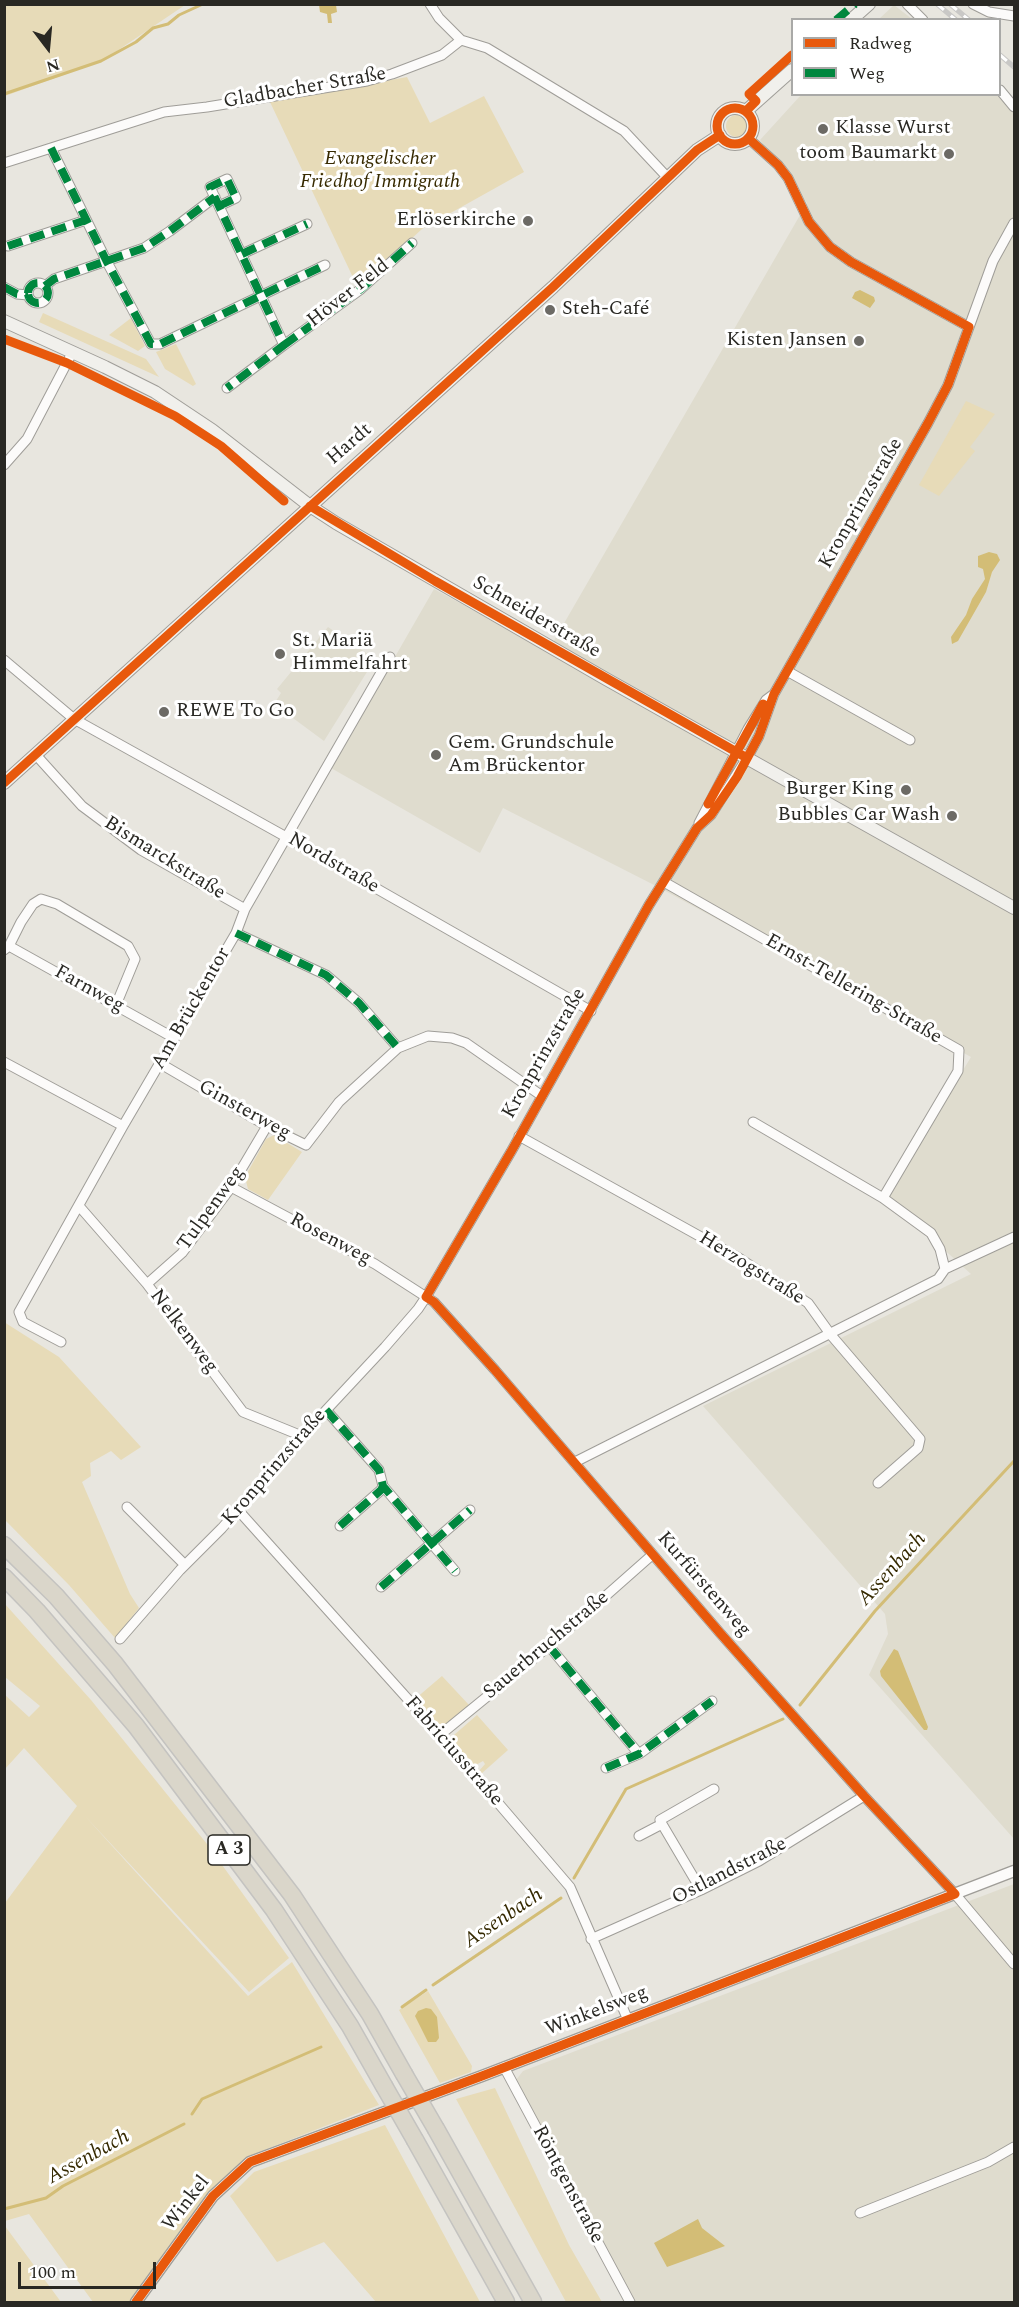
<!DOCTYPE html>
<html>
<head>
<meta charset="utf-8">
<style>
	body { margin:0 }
	#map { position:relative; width:1019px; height:2307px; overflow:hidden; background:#e8e6df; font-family:Spectral,serif }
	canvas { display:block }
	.frame { position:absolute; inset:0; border:6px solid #292823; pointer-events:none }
	.legend { position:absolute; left:791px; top:18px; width:210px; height:78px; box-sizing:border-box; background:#fff; border:2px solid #a9a9a7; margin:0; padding:8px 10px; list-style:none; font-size:18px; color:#292823 }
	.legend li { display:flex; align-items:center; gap:12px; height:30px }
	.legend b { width:30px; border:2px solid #a9a9a7 }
	.north { position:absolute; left:18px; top:18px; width:60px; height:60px; -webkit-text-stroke:4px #fff; paint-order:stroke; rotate:164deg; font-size:16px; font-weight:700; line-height:24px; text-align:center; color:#292823 }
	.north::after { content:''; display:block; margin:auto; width:21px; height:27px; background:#292823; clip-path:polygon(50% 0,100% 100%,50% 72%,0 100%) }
	.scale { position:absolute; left:18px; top:2262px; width:138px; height:27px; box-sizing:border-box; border:3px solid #292823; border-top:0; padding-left:8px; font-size:18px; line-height:21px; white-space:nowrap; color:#292823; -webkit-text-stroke:4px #fff; paint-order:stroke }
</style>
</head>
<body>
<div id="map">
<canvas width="1019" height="2307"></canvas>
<div class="frame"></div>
<ul class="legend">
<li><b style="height:8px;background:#e8590c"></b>Radweg</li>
<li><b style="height:8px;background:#00873e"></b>Weg</li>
</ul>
<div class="north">N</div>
<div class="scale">100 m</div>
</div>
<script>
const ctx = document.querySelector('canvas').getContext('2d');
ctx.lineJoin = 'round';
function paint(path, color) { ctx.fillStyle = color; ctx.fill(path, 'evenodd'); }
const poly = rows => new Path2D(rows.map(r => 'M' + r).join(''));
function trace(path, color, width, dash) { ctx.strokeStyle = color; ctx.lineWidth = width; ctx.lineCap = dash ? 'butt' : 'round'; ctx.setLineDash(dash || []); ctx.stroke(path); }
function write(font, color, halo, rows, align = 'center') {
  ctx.font = font + ' Spectral,serif'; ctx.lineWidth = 6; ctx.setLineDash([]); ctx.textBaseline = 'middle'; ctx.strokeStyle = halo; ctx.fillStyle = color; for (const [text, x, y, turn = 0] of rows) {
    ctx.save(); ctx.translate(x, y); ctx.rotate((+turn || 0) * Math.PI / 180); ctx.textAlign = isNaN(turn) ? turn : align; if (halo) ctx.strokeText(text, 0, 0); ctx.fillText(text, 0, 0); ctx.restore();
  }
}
const built = poly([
	[894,5,912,19,879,19],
	[1000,94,1014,101,1014,1839,869,1675,888,1634,885,1614,703,1406,971,1274,886,1197,971,1057,658,887,503,808,480,853,331,768,434,589,548,651,807,203,760,140,801,95],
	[328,627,375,659,324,741,274,704,281,693,277,689],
	[1014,1884,1014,2302,625,2302,516,2080,523,2071]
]);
const green = poly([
	[4,5,5,4,185,5,102,61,5,96],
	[407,77,430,123,484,96,524,172,422,229,358,288,270,102],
	'726 126a11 11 0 1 1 22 0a11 11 0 1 1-22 0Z',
	[43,313,146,359,159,377,39,322],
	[131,318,145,346,138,351,109,335],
	[176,344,196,384,193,386,165,369,156,352],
	[966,401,995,414,970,447,975,451,939,496,919,485],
	[274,1135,302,1152,268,1200,248,1189,245,1177,266,1139],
	[4,1322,59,1357,141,1447,121,1460,111,1451,90,1463,91,1476,82,1482,130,1594,139,1608,115,1638,69,1585,5,1520],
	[5,1604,91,1700,207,1844,289,1958,249,1992,85,1816,248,1996,292,1962,379,2105,246,2157,211,2191,132,2302,93,2302,29,2214,5,2221,5,1903,77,1806,24,1748,5,1769,4,1694,29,1717,40,1706,5,1677],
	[442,1676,469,1705,447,1724,442,1726,437,1723,415,1699],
	[477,1715,508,1750,481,1774,479,1771,485,1764,483,1761,474,1766,453,1742,454,1735],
	[428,1991,472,2066,471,2072,440,2083,399,2010],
	[495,2088,569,2245,602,2302,566,2302,456,2099],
	[385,2125,480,2302,376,2302,324,2242,277,2262,230,2196,254,2172],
	[4,2226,5,2226,61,2302,5,2302]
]);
const water = poly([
	[319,5,336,5,337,12,331,14,332,23,328,23,327,14,320,12],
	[860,290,874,297,875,301,870,308,852,298,855,292],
	[989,552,997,554,1000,560,992,572,986,592,958,641,952,644,951,637,966,615,972,599,985,579,983,569,978,567,978,556],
	[894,1649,898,1651,928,1727,927,1730,924,1730,881,1676,880,1671],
	[426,2008,431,2009,437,2017,439,2038,436,2042,428,2042,415,2016,418,2011],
	[698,2219,702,2228,725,2246,667,2267,654,2243]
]);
const stream = poly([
	[4,94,101,61,136,42,153,28,168,24,179,15,203,4],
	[800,1705,875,1611,1014,1461],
	[574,1878,626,1789,783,1719],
	[433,1985,561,1898],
	[402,2007,426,1990],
	[192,2114,202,2099,321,2047],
	[4,2209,46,2198,63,2186,184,2124]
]);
const minor = poly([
	[430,4,439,18,461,40,487,48,624,131,668,178],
	[907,4,923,20],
	[973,4,989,12,1014,16],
	[1000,90,1014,107],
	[748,138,778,165,788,178,809,222,830,247,851,262,969,327],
	[51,148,107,262,151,344,160,344,325,265],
	[4,163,164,112,207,107,367,81,392,74,442,55,461,40],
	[219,206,236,198,227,179,210,187,261,296,284,345,227,388],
	[8,246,86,220],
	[242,254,307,224],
	'28 293a10 10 0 1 1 20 0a10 10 0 1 1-20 0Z',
	[45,286,54,279,144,248,170,231,215,197],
	[4,287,17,294,28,295],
	[284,345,361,289,412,243],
	[4,465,27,439,72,353],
	[4,660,74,719,288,838,591,1011],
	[787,671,910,740],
	[36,755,82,806,141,850,245,909],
	[699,823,748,729,766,700,774,694],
	[664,882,959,1050,958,1071,883,1198,753,1122],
	[236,933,326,975,359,1003,398,1048],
	[9,946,21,922,33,904,41,899,57,904,128,946,135,959,116,1005],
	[4,950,9,946,174,1038],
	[4,1062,123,1126],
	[161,1064,267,1126,306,1145,339,1102,398,1048,428,1036,452,1038,466,1043,542,1096],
	[519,1136,739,1258,808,1303,831,1335,920,1439,918,1448,878,1483],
	[231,1187,375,1264,434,1302,495,1370,720,1633,864,1796,955,1894,1014,1964],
	[79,1206,147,1284,243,1412,302,1436],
	[945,1269,1014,1237],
	[147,1284,182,1253,229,1190,267,1126],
	[61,1342,23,1322,19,1312,123,1126,236,933,245,909,390,657],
	[326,1410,379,1470,383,1486,455,1571],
	[575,1462,938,1279,945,1269,940,1249,931,1233,883,1198],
	[127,1507,185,1565],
	[238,1510,440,1735,570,1887,628,2020],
	[340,1526,381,1490,383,1486],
	[381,1587,470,1510],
	[120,1639,180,1570,222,1528,302,1436,385,1347,418,1309,426,1297,512,1150,649,905,697,828,711,815,747,758,759,736,774,694,928,423,948,385,993,261,1014,223],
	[549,1646,639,1754],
	[440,1735,549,1646,652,1555],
	[606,1768,639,1754,712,1701],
	[662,1824,660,1820,714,1789],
	[639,1836,662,1824,701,1890],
	[591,1939,701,1890,759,1861,864,1796],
	[504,2067,630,2302],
	[860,2213,988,2162,1014,2147]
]);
const tertiary = poly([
	[136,2302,213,2196,250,2162,482,2076,1014,1871]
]);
const secondary = poly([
	[851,20,869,4],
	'717 126a18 18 0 1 1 36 0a18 18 0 1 1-36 0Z',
	[746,111,792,70],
	[4,321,105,367,155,392,212,430,310,506,336,523,606,679,1014,908],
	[4,783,553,287,697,150,720,135]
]);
const motorway = poly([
	[4,1545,56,1596,115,1664,292,1895,370,2014,404,2074],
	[4,1577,37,1611,136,1726,274,1910,350,2026,384,2086],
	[436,2129,533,2302],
	[415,2140,506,2302]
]);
const rail = poly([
	[937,4,956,20],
	[950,4,969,20],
	[1000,55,1014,67]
]);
const motorwayBridge = poly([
	[404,2074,436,2129],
	[384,2086,415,2140]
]);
const quiet = poly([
	[836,20,855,4],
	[51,148,107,262,151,344,160,344,325,265],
	[219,206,236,198,227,179,210,187,261,296,284,345,227,388],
	[8,246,86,220],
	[242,254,307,224],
	'28 293a10 10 0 1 1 20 0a10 10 0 1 1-20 0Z',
	[45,286,54,279,144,248,170,231,215,197],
	[4,287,17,294,28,295],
	[284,345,361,289,412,243],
	[236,933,326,975,359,1003,398,1048],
	[326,1410,379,1470,383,1486,455,1571],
	[340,1526,381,1490,383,1486],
	[381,1587,470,1510],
	[549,1646,639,1754],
	[606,1768,639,1754,712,1701]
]);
const cycleway = poly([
	'717 126a18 18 0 1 1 36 0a18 18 0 1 1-36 0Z',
	[746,111,756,101,749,94,792,55],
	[4,339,67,363,175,416,221,446,284,501],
	[310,506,435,581,747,758],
	[4,783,553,287,697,150,720,135],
	[708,804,763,704],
	[136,2302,213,2196,250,2162,482,2076,955,1894,864,1796,720,1633,495,1370,434,1302,426,1297,512,1150,649,905,697,828,711,815,737,777,759,736,774,694,928,423,948,385,969,327,851,262,830,247,809,222,788,178,778,165,748,138]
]);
const markers = [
	[823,129,6,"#6c6a65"],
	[949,154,6,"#6c6a65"],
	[528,221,6,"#6c6a65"],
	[550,310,6,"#6c6a65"],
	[859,341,6,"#6c6a65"],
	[280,654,6,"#6c6a65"],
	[164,712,6,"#6c6a65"],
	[436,755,6,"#6c6a65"],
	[906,790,6,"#6c6a65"],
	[952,816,6,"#6c6a65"]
];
const shields = [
	[229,1850,42]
];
const shieldNames = [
	["A 3",229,1850]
];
const streetNames = [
	["Gladbacher Straße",305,89,-10],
	["Höver Feld",349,294,-38],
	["Hardt",350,445,-41],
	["Kronprinzstraße",862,504,-60],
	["Schneiderstraße",536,618,30],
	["Bismarckstraße",164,859,32],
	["Nordstraße",333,864,30],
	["Farnweg",89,990,29],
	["Ernst-Tellering-Straße",853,990,30],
	["Am Brückentor",192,1009,-60],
	["Kronprinzstraße",545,1054,-60],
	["Ginsterweg",244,1111,29],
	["Tulpenweg",212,1209,-54],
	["Rosenweg",330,1240,28],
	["Herzogstraße",751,1269,32],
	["Nelkenweg",183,1332,53],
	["Kronprinzstraße",275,1468,-49],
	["Kurfürstenweg",703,1585,49],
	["Sauerbruchstraße",547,1646,-40],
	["Fabriciusstraße",453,1752,49],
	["Ostlandstraße",730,1872,-27],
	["Winkelsweg",597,2012,-21],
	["Röntgenstraße",567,2185,62],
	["Winkel",187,2204,-52]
];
const poiNames = [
	["Klasse Wurst",835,129],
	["toom Baumarkt",937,154,"right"],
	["Erlöserkirche",516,221,"right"],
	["Steh-Café",562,310],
	["Kisten Jansen",847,341,"right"],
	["St. Mariä",292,642],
	["Himmelfahrt",292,665],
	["REWE To Go",176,712],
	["Gem. Grundschule",448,744],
	["Am Brückentor",448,767],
	["Burger King",894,790,"right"],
	["Bubbles Car Wash",940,816,"right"]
];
const parkNames = [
	["Evangelischer",380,160],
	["Friedhof Immigrath",380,183]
];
const waterNames = [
	["Assenbach",893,1570,-48],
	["Assenbach",504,1919,-34],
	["Assenbach",89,2158,-29]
];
paint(built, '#dfdcce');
paint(green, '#e7dbb8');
paint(water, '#d3bd76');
trace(stream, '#d3bd76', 3);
trace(minor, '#9f9d98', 11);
trace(tertiary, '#9f9d98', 13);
trace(secondary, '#9f9d98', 14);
trace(motorway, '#c4c3c0', 19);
trace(minor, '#fcfbfa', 9);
trace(tertiary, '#fcfbfa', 10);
trace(secondary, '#f1f0ec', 12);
trace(motorway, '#dad6ca', 16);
trace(rail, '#c9c8c6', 5);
trace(rail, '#fff', 3, [9]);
trace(motorwayBridge, '#c4c3c0', 19, []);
trace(motorwayBridge, '#dad6ca', 16);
trace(quiet, '#00873e', 8, [15, 8]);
trace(cycleway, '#e8590c', 9);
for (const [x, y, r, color] of markers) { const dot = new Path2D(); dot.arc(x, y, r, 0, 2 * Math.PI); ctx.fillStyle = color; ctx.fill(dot); trace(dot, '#fff', 2); }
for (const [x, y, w] of shields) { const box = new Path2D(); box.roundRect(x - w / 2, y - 15, w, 30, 4.5); ctx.fillStyle = '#fff'; ctx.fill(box); trace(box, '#292823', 1.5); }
write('bold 18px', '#292823', null, shieldNames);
write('20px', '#292823', '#fff', streetNames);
write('20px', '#292823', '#fff', poiNames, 'left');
write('italic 20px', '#372a00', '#fff', parkNames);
write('italic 21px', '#352900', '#fff', waterNames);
</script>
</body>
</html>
